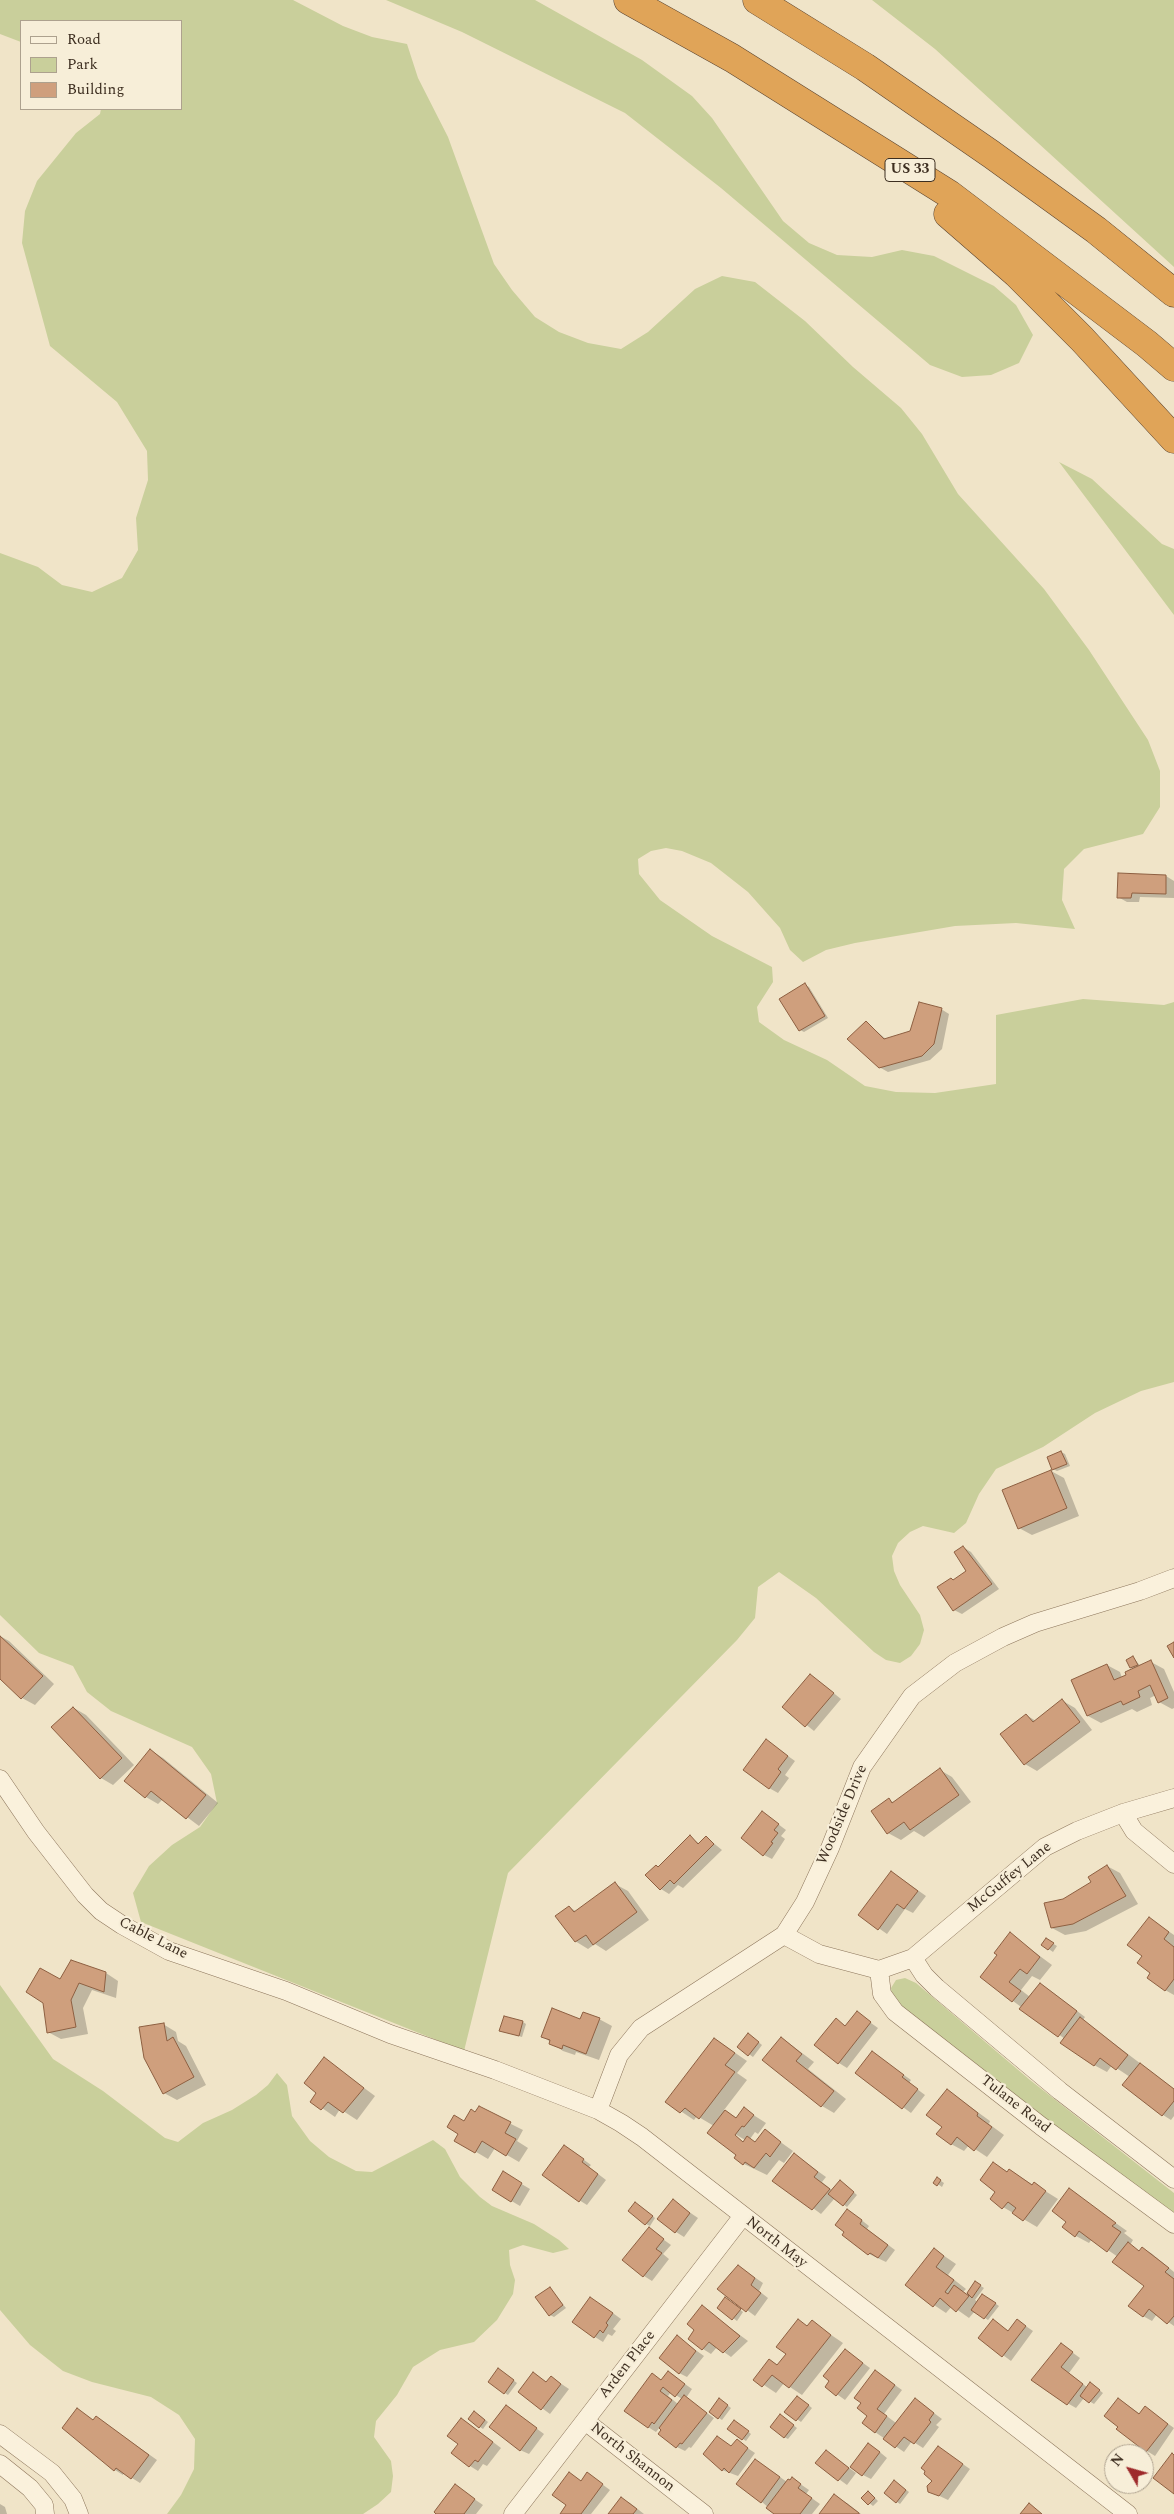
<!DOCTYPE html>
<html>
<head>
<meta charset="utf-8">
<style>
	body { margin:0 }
	#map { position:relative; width:1174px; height:2514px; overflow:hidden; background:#f0e4c8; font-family:Spectral,serif }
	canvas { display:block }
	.legend { position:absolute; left:20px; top:20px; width:162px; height:90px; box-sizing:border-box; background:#f7eed8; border:1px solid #ada18e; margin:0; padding:6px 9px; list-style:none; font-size:15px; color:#3d2e20 }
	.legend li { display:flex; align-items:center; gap:10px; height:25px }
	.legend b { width:25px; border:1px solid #ada18e }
	.north { position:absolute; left:1104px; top:2444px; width:50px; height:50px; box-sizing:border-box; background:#f7eed8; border:1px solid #ada18e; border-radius:50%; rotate:308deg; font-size:14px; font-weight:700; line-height:20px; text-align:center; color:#3d2e20 }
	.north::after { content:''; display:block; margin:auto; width:18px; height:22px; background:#9e2a2b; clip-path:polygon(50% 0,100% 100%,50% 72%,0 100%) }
</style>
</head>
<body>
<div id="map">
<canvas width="1174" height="2514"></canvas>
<ul class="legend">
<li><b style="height:6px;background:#faf1dc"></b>Road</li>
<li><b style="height:14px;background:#c9cf9b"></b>Park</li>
<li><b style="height:14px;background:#cf9f7d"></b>Building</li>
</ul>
<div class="north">N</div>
</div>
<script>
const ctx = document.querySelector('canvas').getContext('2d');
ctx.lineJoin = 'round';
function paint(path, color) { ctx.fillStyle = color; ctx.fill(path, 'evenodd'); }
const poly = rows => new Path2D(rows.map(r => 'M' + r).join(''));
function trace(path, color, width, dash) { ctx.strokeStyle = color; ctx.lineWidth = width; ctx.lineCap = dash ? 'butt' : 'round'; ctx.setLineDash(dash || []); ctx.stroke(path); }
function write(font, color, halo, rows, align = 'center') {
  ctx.font = font + ' Spectral,serif'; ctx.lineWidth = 4.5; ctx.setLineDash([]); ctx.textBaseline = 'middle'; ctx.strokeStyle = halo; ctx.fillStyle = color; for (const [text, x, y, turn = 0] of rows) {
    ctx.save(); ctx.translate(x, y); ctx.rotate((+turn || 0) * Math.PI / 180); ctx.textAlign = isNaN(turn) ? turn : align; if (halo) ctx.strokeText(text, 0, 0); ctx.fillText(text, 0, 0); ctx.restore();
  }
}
const green = poly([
	[0,0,293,0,343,26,372,37,407,44,418,78,448,137,494,264,512,290,535,317,559,332,588,343,621,349,648,332,695,289,722,276,755,282,805,321,853,367,901,408,922,434,958,494,1044,589,1089,650,1148,740,1160,771,1160,807,1143,834,1084,849,1064,869,1062,900,1075,929,1016,923,955,926,855,943,826,950,803,962,790,950,780,928,748,892,711,863,682,851,666,848,651,851,638,859,639,874,660,900,712,936,772,967,773,982,757,1007,759,1022,784,1040,827,1060,865,1086,896,1092,935,1093,996,1084,996,1015,1083,999,1164,1005,1174,1002,1174,1382,1141,1391,1095,1413,1043,1447,996,1469,979,1494,966,1523,954,1533,923,1526,910,1532,898,1543,892,1556,894,1571,900,1585,920,1615,924,1630,920,1644,911,1656,900,1663,886,1660,874,1652,816,1598,779,1572,758,1587,755,1618,737,1640,508,1873,464,2051,141,1922,133,1893,149,1866,172,1845,200,1827,217,1803,211,1774,192,1747,111,1711,87,1692,73,1666,39,1653,0,1615,0,553,38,567,62,585,92,592,122,578,138,550,136,518,148,480,147,451,117,402,50,346,22,243,25,211,37,181,76,133,100,114,101,109,181,109,181,21,21,21,21,42,0,34],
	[386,0,535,0,642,60,692,96,712,118,783,221,809,243,837,255,872,257,902,250,934,256,994,286,1016,305,1033,335,1019,363,991,375,962,377,930,365,721,188,625,113,462,32],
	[872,0,1174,0,1174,267,935,49],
	[1059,462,1092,479,1162,544,1174,549,1174,615],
	[905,1978,916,1983,1030,2080,1174,2193,1174,2219,892,2000,891,1988,896,1980],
	[0,1985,53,2059,103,2091,165,2138,178,2142,203,2123,232,2110,256,2095,268,2085,277,2073,287,2085,292,2116,310,2141,329,2157,356,2171,372,2172,433,2140,445,2149,460,2177,480,2197,492,2206,534,2224,559,2240,569,2249,553,2253,523,2245,509,2250,510,2265,515,2280,513,2294,497,2320,474,2342,440,2350,413,2367,397,2395,376,2421,374,2437,391,2461,393,2476,391,2492,378,2504,363,2514,167,2514,181,2495,194,2469,195,2439,179,2415,151,2397,92,2382,63,2371,30,2345,0,2310]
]);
const shadow = poly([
	[1166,876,1174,881,1174,898,1140,897,1139,902,1127,902,1118,897],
	[805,985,809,987,828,1018,804,1032,800,1030],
	[941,1009,949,1014,942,1049,930,1060,888,1072,879,1067,866,1022,887,1040,911,1032],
	[1061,1452,1065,1454,1070,1466,1057,1471,1053,1469],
	[1051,1471,1064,1478,1079,1516,1032,1535,1019,1528],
	[963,1547,971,1552,999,1589,962,1614,954,1610,954,1581,968,1572],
	[0,1636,9,1641,54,1684,35,1705,22,1698,0,1677],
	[1133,1657,1141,1667,1151,1662,1164,1669,1174,1692,1174,1708,1172,1709,1159,1702,1156,1695,1150,1698,1152,1705,1137,1712,1132,1709,1101,1723,1088,1716,1107,1665,1120,1672,1122,1678,1135,1669,1131,1667],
	[811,1675,841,1699,814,1731,784,1707],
	[1063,1701,1075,1708,1092,1730,1037,1771,1025,1764,1026,1715,1036,1721],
	[74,1708,86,1715,134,1765,113,1785,101,1778],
	[767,1741,795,1761,785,1775,789,1778,778,1793,769,1788],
	[150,1750,163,1758,218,1803,199,1826,163,1799,158,1804,146,1797],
	[940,1770,952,1777,971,1802,924,1837,914,1831,901,1840,888,1833,889,1799,894,1803],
	[770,1818,786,1830,781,1836,785,1839,772,1859,764,1855],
	[690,1837,700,1844,706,1837,722,1850,683,1888,678,1885,669,1894,661,1889,658,1868],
	[1107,1866,1120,1873,1138,1904,1086,1931,1065,1935,1052,1928,1064,1900,1092,1883],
	[892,1872,926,1896,913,1913,905,1909,887,1934,860,1915],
	[615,1884,628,1891,649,1920,606,1951,595,1944,588,1949,575,1941,569,1907,577,1912],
	[1149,1918,1174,1935,1174,1995,1165,1990,1152,1973,1143,1956],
	[1010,1934,1052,1965,1040,1980,1032,1976,1021,1990,1030,1997,1040,1984,1048,1989,1085,2017,1083,2020,1174,2089,1174,2116,1171,2120,1163,2115,1130,2077,1112,2065,1107,2072,1094,2065,1065,2039,1013,2001,999,1955],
	[1047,1940,1057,1946,1053,1952,1043,1945],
	[106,1973,118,1981,116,1998,92,1990,83,2008,88,2034,61,2039,48,2032,61,1981],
	[857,2013,878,2028,847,2068,839,2063,836,2020,846,2026],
	[599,2019,612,2026,599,2060,576,2052,575,2055,563,2051,542,2036,581,2021],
	[523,2022,526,2024,522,2037,501,2031],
	[163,2024,176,2032,178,2041,186,2046,206,2085,177,2100,164,2093],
	[752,2037,762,2045,753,2057,739,2047],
	[782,2038,814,2062,808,2069,846,2099,834,2113,822,2106],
	[715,2039,747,2061,737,2073,747,2080,724,2110,737,2118,744,2109,766,2123,758,2134,755,2132,750,2139,756,2143,765,2131,793,2151,784,2163,779,2160,767,2175,744,2164,714,2126,697,2116,694,2120,667,2102],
	[730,2131,745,2140,745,2143,729,2133],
	[872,2052,911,2080,909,2083,925,2095,911,2113,857,2073],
	[325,2059,375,2096,357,2120,340,2109,335,2117,312,2101,318,2093],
	[947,2090,990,2121,989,2124,1004,2135,987,2157,969,2145,964,2151,951,2144,943,2127],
	[479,2108,523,2130,517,2141,528,2148,519,2162,495,2148,488,2159,456,2140,465,2122],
	[572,2151,591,2165,589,2167,606,2180,587,2205,579,2200],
	[794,2154,826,2177,822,2182,833,2191,844,2184,857,2195,847,2207,835,2198,821,2214,798,2197],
	[993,2163,1008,2172,1010,2170,1033,2185,1034,2184,1058,2199,1037,2227,1003,2207],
	[503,2173,530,2189,520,2206,493,2190],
	[938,2179,944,2183,942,2187,935,2182],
	[1069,2190,1127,2231,1124,2233,1133,2240,1130,2245,1140,2252,1143,2249,1151,2253,1174,2272,1174,2326,1157,2314,1152,2321,1143,2316,1146,2286,1118,2257,1092,2239,1089,2243,1076,2236,1068,2222],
	[673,2201,698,2218,684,2237,676,2232],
	[639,2205,655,2218,650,2226,646,2224],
	[855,2215,869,2226,867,2229,895,2250,886,2262,869,2254],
	[649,2229,671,2245,663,2254,669,2259,652,2281,644,2276],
	[934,2249,956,2264,948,2275,966,2289,963,2292,967,2294,976,2283,984,2288,975,2300,978,2302,986,2297,999,2306,988,2320,975,2311,969,2318,952,2306,946,2313,934,2305],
	[738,2266,763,2283,759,2291,768,2298,755,2316,719,2289],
	[550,2289,566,2308,554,2317,550,2315],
	[729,2301,743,2312,737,2321,719,2307],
	[599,2303,621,2319,613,2329,616,2331,612,2336,608,2334,603,2342,595,2337],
	[702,2307,748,2341,731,2357,717,2347,711,2354,703,2349,696,2330],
	[1017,2320,1033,2331,1011,2361,980,2338,993,2321,1009,2331],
	[798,2321,809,2327,812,2322,843,2343,802,2395,784,2383,776,2393,755,2379,770,2360,778,2365,787,2354],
	[677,2337,704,2356,687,2377,679,2373],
	[845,2350,870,2368,845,2400,827,2387],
	[1069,2350,1080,2358,1069,2373,1088,2388,1094,2386,1103,2393,1094,2404,1084,2398,1076,2408,1048,2392,1033,2380],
	[875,2371,902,2390,884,2414,896,2423,915,2399,942,2419,936,2425,939,2427,923,2448,912,2441,904,2452,875,2432,863,2403],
	[502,2372,517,2383,508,2395,505,2393],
	[668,2372,692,2389,686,2398,714,2418,691,2448,689,2447,685,2451,677,2447,660,2427,656,2432,648,2427,662,2381],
	[671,2392,682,2399,678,2404,668,2396],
	[534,2374,547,2382,551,2377,569,2389,550,2414,520,2392],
	[801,2399,812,2408,801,2422,786,2411],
	[1119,2399,1140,2414,1146,2408,1174,2428,1155,2456,1147,2451],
	[723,2402,731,2408,722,2420,719,2418],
	[506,2406,544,2434,529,2454,520,2450],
	[478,2414,488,2422,483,2429,480,2427],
	[96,2417,157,2460,140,2483,124,2473,123,2475,115,2470,64,2428,94,2421],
	[784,2418,797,2428,788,2439,784,2437],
	[738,2423,751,2434,746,2441,743,2439],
	[469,2424,501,2448,487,2466,483,2464,478,2471,470,2466,460,2444],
	[717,2437,732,2447,737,2441,755,2453,738,2476,722,2470],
	[938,2447,970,2469,948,2500,929,2491],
	[876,2449,887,2458,871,2479,863,2475],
	[826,2451,856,2473,847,2485,817,2463],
	[763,2465,787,2482,793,2479,809,2490,806,2494,820,2504,812,2514,776,2514,762,2502],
	[595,2479,610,2490,591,2514,562,2514,582,2482],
	[898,2484,909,2492,900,2504,897,2502],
	[455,2486,483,2505,476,2514,438,2514],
	[872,2495,878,2501,873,2506,863,2498],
	[834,2496,847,2503,861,2514,821,2514],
	[622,2499,630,2503,644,2514,610,2514],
	[0,2504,5,2507,7,2514,0,2514]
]);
const building = poly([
	[1118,873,1166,875,1166,894,1132,893,1131,898,1117,898,1118,873],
	[805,983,825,1016,799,1031,779,999,805,983],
	[919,1002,942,1008,934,1044,922,1056,879,1068,847,1039,866,1021,884,1039,910,1031,919,1002],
	[1061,1451,1067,1464,1052,1470,1047,1457,1061,1451],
	[1051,1470,1067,1508,1018,1529,1002,1490,1051,1470],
	[963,1546,992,1584,953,1611,937,1587,951,1578,953,1580,966,1571,954,1552,963,1546],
	[0,1636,43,1676,21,1699,0,1679,0,1636],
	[1174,1642,1174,1658,1167,1646,1174,1642],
	[1133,1656,1138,1665,1130,1668,1126,1660,1133,1656],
	[1151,1660,1168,1698,1158,1703,1150,1685,1138,1691,1140,1697,1123,1705,1121,1701,1087,1716,1071,1680,1107,1664,1114,1680,1126,1675,1125,1672,1151,1660],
	[810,1674,834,1693,805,1727,782,1707,810,1674],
	[1062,1699,1080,1722,1024,1765,1000,1734,1026,1714,1033,1722,1062,1699],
	[73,1707,122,1758,100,1779,51,1727,73,1707],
	[766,1739,788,1756,778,1769,781,1772,769,1789,743,1770,766,1739],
	[150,1749,206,1795,186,1819,151,1791,145,1798,124,1781,150,1749],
	[940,1768,959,1795,910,1830,904,1822,887,1834,871,1811,889,1798,892,1803,940,1768],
	[762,1811,779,1824,774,1830,778,1833,771,1842,773,1843,763,1856,741,1838,762,1811],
	[690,1835,698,1844,706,1836,714,1844,674,1884,670,1880,660,1890,645,1875,656,1865,658,1867,690,1835],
	[1107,1865,1126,1896,1073,1924,1051,1928,1044,1903,1063,1899,1091,1882,1088,1877,1107,1865],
	[891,1871,918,1891,904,1909,897,1904,878,1930,858,1915,891,1871],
	[615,1882,637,1912,593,1945,586,1935,575,1942,555,1916,569,1906,574,1912,615,1882],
	[1149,1917,1169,1932,1164,1939,1174,1947,1174,1979,1165,1991,1147,1978,1150,1973,1137,1963,1142,1956,1127,1945,1149,1917],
	[1010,1932,1040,1957,1027,1974,1020,1969,1009,1982,1021,1991,1012,2002,980,1977,997,1955,994,1953,1010,1932],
	[1046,1938,1054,1943,1048,1950,1041,1945,1046,1938],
	[71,1960,106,1972,104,1992,79,1983,71,2000,76,2027,47,2033,43,2003,26,1992,40,1968,60,1979,71,1960],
	[1040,1983,1077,2011,1058,2037,1019,2009,1040,1983],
	[552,2008,580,2019,583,2012,600,2018,586,2054,563,2045,562,2049,549,2044,550,2040,541,2037,552,2008],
	[857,2011,871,2022,838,2064,814,2045,836,2018,845,2026,857,2011],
	[504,2016,523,2021,519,2036,499,2031,504,2016],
	[1080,2017,1128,2055,1116,2070,1100,2058,1094,2066,1060,2043,1080,2017],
	[164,2023,167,2041,173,2037,194,2077,163,2094,144,2058,139,2027,164,2023],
	[748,2033,759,2042,748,2056,737,2047,748,2033],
	[781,2037,802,2054,796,2061,834,2091,821,2107,762,2060,781,2037],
	[714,2038,735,2053,725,2065,735,2072,699,2119,685,2108,680,2113,665,2102,714,2038],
	[872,2051,904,2075,902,2077,918,2089,902,2109,855,2073,872,2051],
	[324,2057,364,2088,343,2113,328,2102,321,2110,310,2102,316,2093,304,2083,324,2057],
	[1140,2063,1174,2089,1174,2101,1162,2116,1122,2085,1140,2063],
	[947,2089,978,2113,977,2116,992,2127,974,2151,957,2137,951,2145,936,2134,942,2127,926,2115,947,2089],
	[479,2106,511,2122,505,2133,516,2139,506,2156,482,2141,475,2153,454,2141,458,2134,447,2127,454,2115,464,2121,471,2109,475,2112,479,2106],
	[744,2107,754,2115,744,2127,742,2126,735,2135,743,2142,747,2136,755,2142,765,2129,781,2142,770,2157,766,2153,754,2168,745,2162,743,2165,734,2158,736,2155,707,2133,725,2110,736,2118,744,2107],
	[564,2145,584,2159,582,2162,598,2174,579,2202,542,2175,564,2145],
	[794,2153,818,2172,814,2177,830,2189,812,2210,772,2181,794,2153],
	[993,2162,1007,2172,1009,2169,1032,2185,1034,2182,1046,2191,1023,2221,1012,2213,1016,2208,1008,2202,1002,2209,990,2199,995,2192,980,2180,993,2162],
	[503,2171,522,2183,511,2202,492,2190,503,2171],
	[937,2177,941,2180,937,2186,933,2183,937,2177],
	[840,2180,854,2192,843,2206,828,2194,840,2180],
	[1069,2188,1116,2223,1112,2226,1121,2232,1107,2252,1079,2231,1075,2237,1062,2227,1066,2222,1052,2211,1069,2188],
	[673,2199,690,2213,675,2233,657,2219,673,2199],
	[635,2202,653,2216,645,2225,628,2211,635,2202],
	[847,2209,862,2220,860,2224,888,2245,878,2258,870,2253,868,2255,842,2235,844,2232,835,2225,847,2209],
	[649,2227,664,2239,656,2249,662,2253,643,2277,622,2260,649,2227],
	[1128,2242,1139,2251,1142,2247,1169,2268,1165,2272,1174,2279,1174,2316,1167,2324,1149,2309,1143,2317,1128,2306,1144,2286,1112,2262,1128,2242],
	[934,2248,944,2256,936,2267,954,2280,945,2292,948,2294,954,2285,969,2296,956,2312,940,2298,933,2307,905,2285,934,2248],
	[738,2265,755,2278,751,2285,761,2293,746,2312,717,2289,738,2265],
	[975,2281,981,2285,972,2298,967,2293,975,2281],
	[550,2287,563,2305,549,2316,535,2297,550,2287],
	[982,2294,996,2303,984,2319,971,2310,982,2294],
	[590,2297,613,2313,606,2323,608,2325,603,2333,600,2330,594,2338,572,2322,590,2297],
	[725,2297,741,2309,732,2320,717,2308,725,2297],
	[702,2305,740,2336,723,2353,709,2342,702,2350,688,2339,694,2330,687,2324,702,2305],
	[798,2319,807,2326,812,2320,831,2335,789,2388,772,2375,762,2387,753,2380,769,2359,777,2365,786,2354,776,2347,798,2319],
	[993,2319,1008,2331,1017,2319,1026,2326,1002,2357,978,2338,993,2319],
	[677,2335,696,2351,679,2374,659,2358,677,2335],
	[1061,2343,1073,2352,1061,2367,1083,2384,1067,2405,1031,2380,1061,2343],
	[845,2349,863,2363,836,2396,825,2387,829,2381,823,2376,845,2349],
	[498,2368,514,2380,504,2394,488,2382,498,2368],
	[875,2370,895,2385,877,2409,887,2416,875,2433,862,2423,867,2416,857,2408,861,2403,854,2398,875,2370],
	[668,2371,685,2384,675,2397,663,2387,660,2391,672,2400,654,2424,652,2422,648,2428,624,2411,652,2373,661,2380,668,2371],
	[533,2372,546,2382,551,2376,561,2384,541,2410,518,2392,533,2372],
	[1090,2382,1100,2390,1089,2403,1080,2396,1090,2382],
	[684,2395,707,2413,682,2444,680,2443,676,2448,658,2434,661,2430,659,2428,684,2395],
	[797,2396,809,2405,796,2421,784,2412,797,2396],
	[719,2398,728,2405,718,2419,709,2412,719,2398],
	[915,2398,934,2413,929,2420,931,2422,914,2444,904,2437,895,2448,883,2439,915,2398],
	[1118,2398,1139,2414,1145,2406,1168,2424,1146,2452,1116,2429,1118,2427,1104,2416,1118,2398],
	[506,2405,537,2428,520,2451,489,2427,506,2405],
	[77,2408,93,2420,96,2416,149,2455,131,2479,116,2468,114,2471,62,2428,77,2408],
	[474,2411,485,2420,479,2428,468,2419,474,2411],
	[780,2414,794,2425,784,2438,770,2427,780,2414],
	[461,2418,493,2442,478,2462,475,2460,469,2467,451,2453,458,2444,447,2436,461,2418],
	[734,2420,749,2431,742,2440,727,2429,734,2420],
	[717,2436,731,2446,737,2439,748,2448,729,2473,724,2468,722,2471,703,2454,717,2436],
	[868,2443,880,2452,862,2476,850,2467,868,2443],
	[938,2446,963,2464,939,2496,928,2492,927,2486,932,2481,924,2474,925,2471,921,2468,938,2446],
	[826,2450,849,2468,838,2481,815,2463,826,2450],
	[1172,2453,1174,2455,1174,2494,1153,2478,1172,2453],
	[755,2459,780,2477,761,2503,736,2484,755,2459],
	[569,2472,581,2481,587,2472,603,2484,581,2514,560,2514,566,2505,552,2495,569,2472],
	[792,2477,801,2484,798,2488,812,2498,800,2514,774,2514,766,2508,788,2479,790,2480,792,2477],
	[894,2480,906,2490,896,2503,884,2493,894,2480],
	[455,2484,475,2499,464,2514,436,2514,434,2512,455,2484],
	[868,2491,875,2498,868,2505,861,2498,868,2491],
	[834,2494,859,2513,859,2514,819,2514,834,2494],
	[621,2497,637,2509,633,2514,608,2514,621,2497],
	[1029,2503,1042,2514,1020,2514,1029,2503]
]);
const street = poly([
	[0,1779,36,1832,85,1895,101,1911,122,1925,169,1951,286,1991,390,2034,495,2070,598,2110,621,2123,642,2137,1128,2514],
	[1123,1813,1134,1831,1174,1864],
	[784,1935,819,1954,879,1970,913,1958,1045,1847,1077,1831,1123,1813,1174,1798],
	[913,1958,924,1975,937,1988,1060,2091,1174,2179],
	[879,1970,882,1994,895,2012,1041,2126,1174,2224],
	[598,2110,619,2055,641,2028,784,1935,805,1902,830,1848,862,1767,912,1696,955,1663,1003,1637,1035,1623,1140,1591,1174,1578],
	[585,2421,704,2514],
	[0,2434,52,2473,73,2499,79,2514],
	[0,2464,30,2488,44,2505,45,2514],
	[513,2514,742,2217]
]);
const highway = poly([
	[628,0,732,58,949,194,1147,344,1174,367],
	[757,0,865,67,991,154,1096,230,1174,293],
	[948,214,1017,274,1082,339,1174,439]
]);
const shields = [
	[910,170,50]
];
const shieldNames = [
	["US 33",910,170]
];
const streetNames = [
	["Woodside Drive",843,1815,-67],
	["McGuffey Lane",1010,1878,-39],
	["Cable Lane",153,1939,27],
	["Tulane Road",1015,2105,38],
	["North May",776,2243,38],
	["Arden Place",628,2365,-52],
	["North Shannon",632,2458,38]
];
paint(green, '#c9cf9b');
paint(shadow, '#0003');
paint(building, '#cf9f7d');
trace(building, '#8d5f41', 1);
trace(street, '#8d765c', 19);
trace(highway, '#5b4430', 29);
trace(street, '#faf1dc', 18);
trace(highway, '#e0a458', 28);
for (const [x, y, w] of shields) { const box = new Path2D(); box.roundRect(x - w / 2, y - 11.5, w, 23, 4); ctx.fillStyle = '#f7eed8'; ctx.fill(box); trace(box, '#3d2e20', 1); }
write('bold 14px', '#3d2e20', null, shieldNames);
write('15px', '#3d2e20', '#f7eed8', streetNames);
</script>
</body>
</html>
